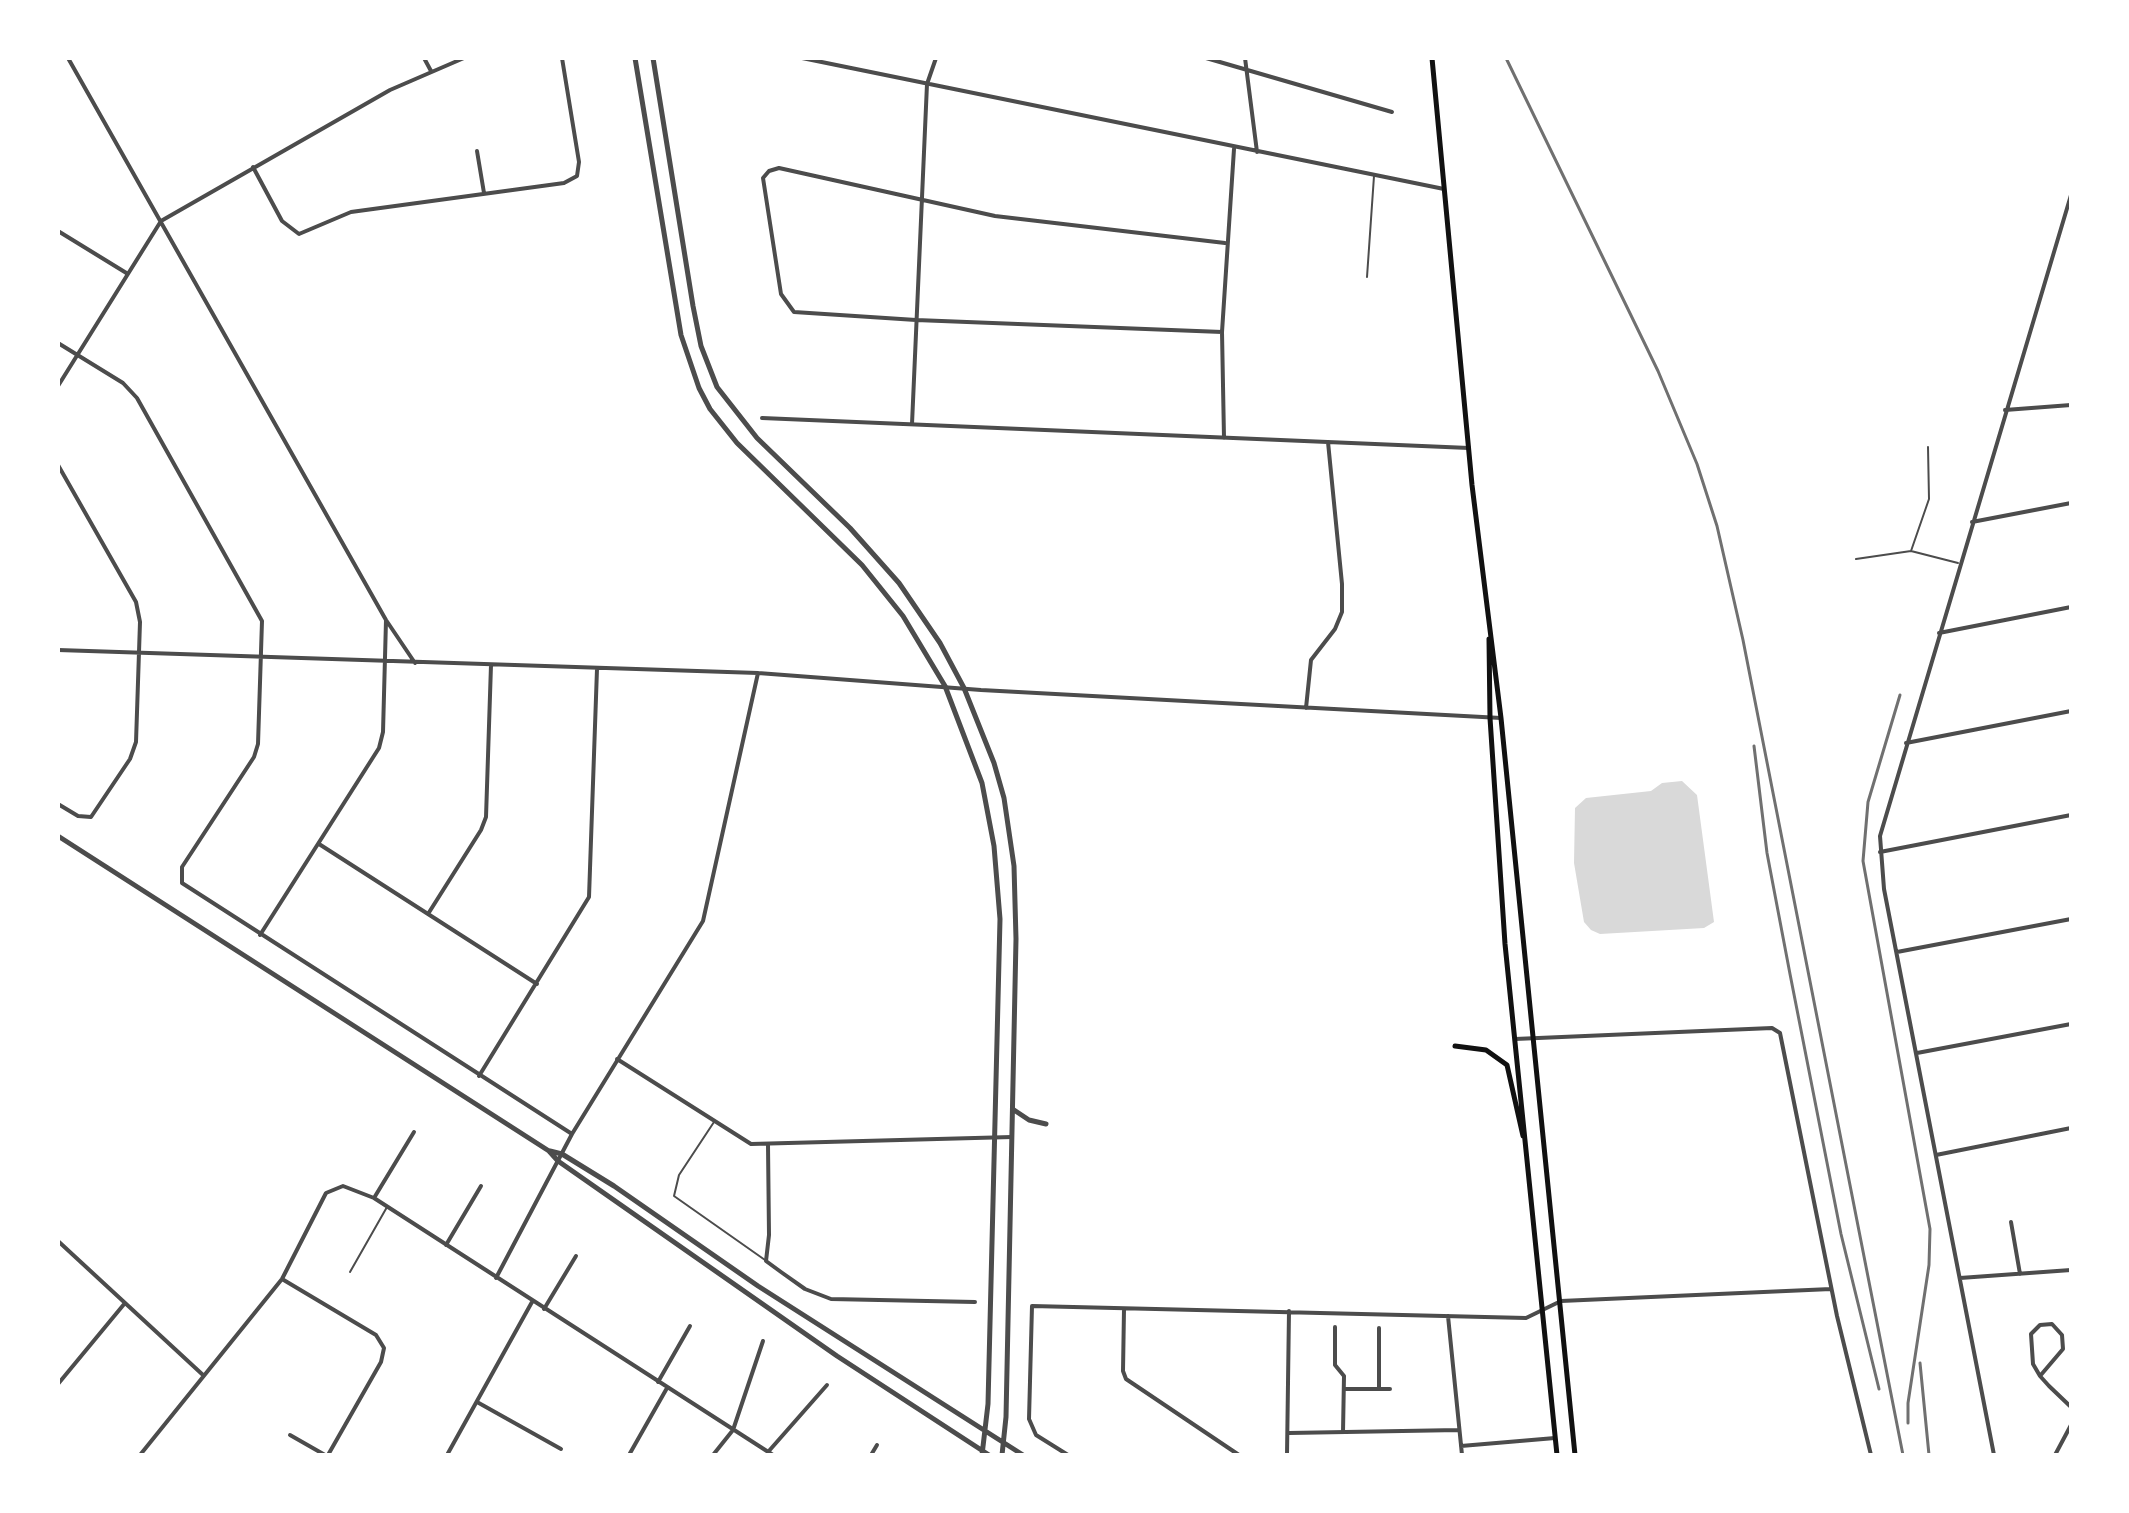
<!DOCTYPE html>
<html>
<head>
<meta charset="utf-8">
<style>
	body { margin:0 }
	#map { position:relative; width:2129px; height:1513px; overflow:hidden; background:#fff; font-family:"PT Sans",sans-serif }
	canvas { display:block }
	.frame { position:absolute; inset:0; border:60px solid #fff; pointer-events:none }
</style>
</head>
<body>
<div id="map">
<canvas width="2129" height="1513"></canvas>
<div class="frame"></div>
</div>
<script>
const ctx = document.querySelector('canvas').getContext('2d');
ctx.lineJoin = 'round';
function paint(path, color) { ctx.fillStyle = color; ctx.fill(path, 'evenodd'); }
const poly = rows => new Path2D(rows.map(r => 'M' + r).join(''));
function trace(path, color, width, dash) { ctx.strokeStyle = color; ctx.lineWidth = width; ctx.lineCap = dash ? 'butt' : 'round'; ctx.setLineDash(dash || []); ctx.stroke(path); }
const water = poly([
	[1682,781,1697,795,1714,922,1704,928,1600,934,1591,930,1584,922,1574,863,1575,808,1586,798,1651,791,1662,783]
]);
const service = poly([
	[1367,277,1374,176],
	[1911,551,1929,499,1928,447],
	[1856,559,1911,551,1958,563],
	[714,1122,679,1175,674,1196,765,1260],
	[350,1272,387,1207]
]);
const minor = poly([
	[68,58,386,620,415,663],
	[424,58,431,71],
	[802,58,1444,189],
	[1206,58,1392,112],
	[1245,58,1257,152],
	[477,151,484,193],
	[253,167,282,221,299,234,351,212,564,183,577,176,579,162,562,58],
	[58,231,128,274],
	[1222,332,916,320,794,312,781,294,763,178,769,171,779,168,995,216,1225,243],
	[58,343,123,383,137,398,262,621,258,744,254,757,182,867,182,883,572,1134],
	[58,386,161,221,390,90,464,58],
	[2005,410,2071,405],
	[762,418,1469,448],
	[912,424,927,84,936,58],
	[1224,438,1222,332,1234,149],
	[58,465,136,602,140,622,136,742,130,759,91,817,78,816,58,804],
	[1972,522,2071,503],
	[1939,633,2071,607],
	[58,650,758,673,981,690,1501,718],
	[1306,708,1311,660,1335,629,1342,612,1342,584,1328,442],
	[1906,743,2071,711],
	[319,844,537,984],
	[1880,852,2071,815],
	[428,914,481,830,486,817,491,665],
	[260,935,379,748,383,732,386,620],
	[1897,952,2071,919],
	[1515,1039,1772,1028,1780,1033,1837,1316,1871,1455],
	[1917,1053,2071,1024],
	[617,1059,751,1144,1012,1137],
	[479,1076,589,897,597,669],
	[768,1145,769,1235,766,1261,781,1272,805,1289,831,1299,975,1302],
	[1936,1155,2071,1128],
	[374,1198,414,1132],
	[2011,1222,2020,1274],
	[58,1241,203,1375],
	[446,1245,481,1186],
	[496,1278,572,1134,703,921,758,673],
	[1960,1278,2071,1270],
	[282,1279,376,1335,384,1348,381,1362,328,1455],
	[544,1309,576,1256],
	[1124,1309,1123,1371,1126,1379,1239,1455],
	[1448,1316,1462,1455],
	[1335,1327,1335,1365,1344,1376,1343,1432],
	[1379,1328,1379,1389],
	[2040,1376,2063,1349,2062,1335,2052,1324,2040,1325,2031,1334,2033,1364,2040,1376,2049,1386,2071,1407],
	[658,1382,690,1326],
	[58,1384,125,1303],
	[1344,1389,1390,1389],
	[477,1402,561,1449],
	[1289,1433,1459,1430],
	[290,1435,325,1455],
	[1461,1446,1555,1438],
	[768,1452,827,1385],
	[140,1455,282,1279,326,1193,343,1186,374,1198,773,1455],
	[447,1455,532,1302],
	[629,1455,667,1388],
	[713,1455,733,1430,763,1341],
	[871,1455,877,1445],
	[1068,1455,1036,1435,1029,1419,1032,1306,1526,1318,1561,1301,1831,1289],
	[1287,1455,1289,1311],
	[1994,1455,1884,889,1880,836,2071,195],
	[2055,1455,2071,1425]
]);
const tertiary = poly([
	[635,58,681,335,699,388,710,409,737,443,862,565,903,616,945,686,982,783,994,846,1000,919,988,1404,982,1455],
	[653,58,693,306,701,346,717,387,757,438,850,528,899,583,940,643,964,688,994,763,1004,798,1014,866,1016,939,1006,1417,1002,1455],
	[58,836,549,1151,558,1161,837,1356,989,1455],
	[1014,1110,1029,1120,1046,1124],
	[550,1151,562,1154,614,1186,758,1286,1023,1455]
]);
const secondary = poly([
	[1432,58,1472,485,1501,718,1575,1455],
	[1489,639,1490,718,1505,944,1557,1455],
	[1455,1046,1486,1050,1507,1065,1523,1136]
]);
const rail = poly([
	[1506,58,1658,371,1697,464,1717,526,1743,640,1903,1455],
	[1900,695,1868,802,1863,861,1930,1229,1929,1265,1908,1403,1908,1423],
	[1754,746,1767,853,1790,974,1841,1234,1879,1389],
	[1920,1363,1929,1455]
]);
paint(water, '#d9d9d9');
trace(service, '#4c4c4c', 2);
trace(minor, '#4c4c4c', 4);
trace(tertiary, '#4c4c4c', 5);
trace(secondary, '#111', 5);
trace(rail, '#707070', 3);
</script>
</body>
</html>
